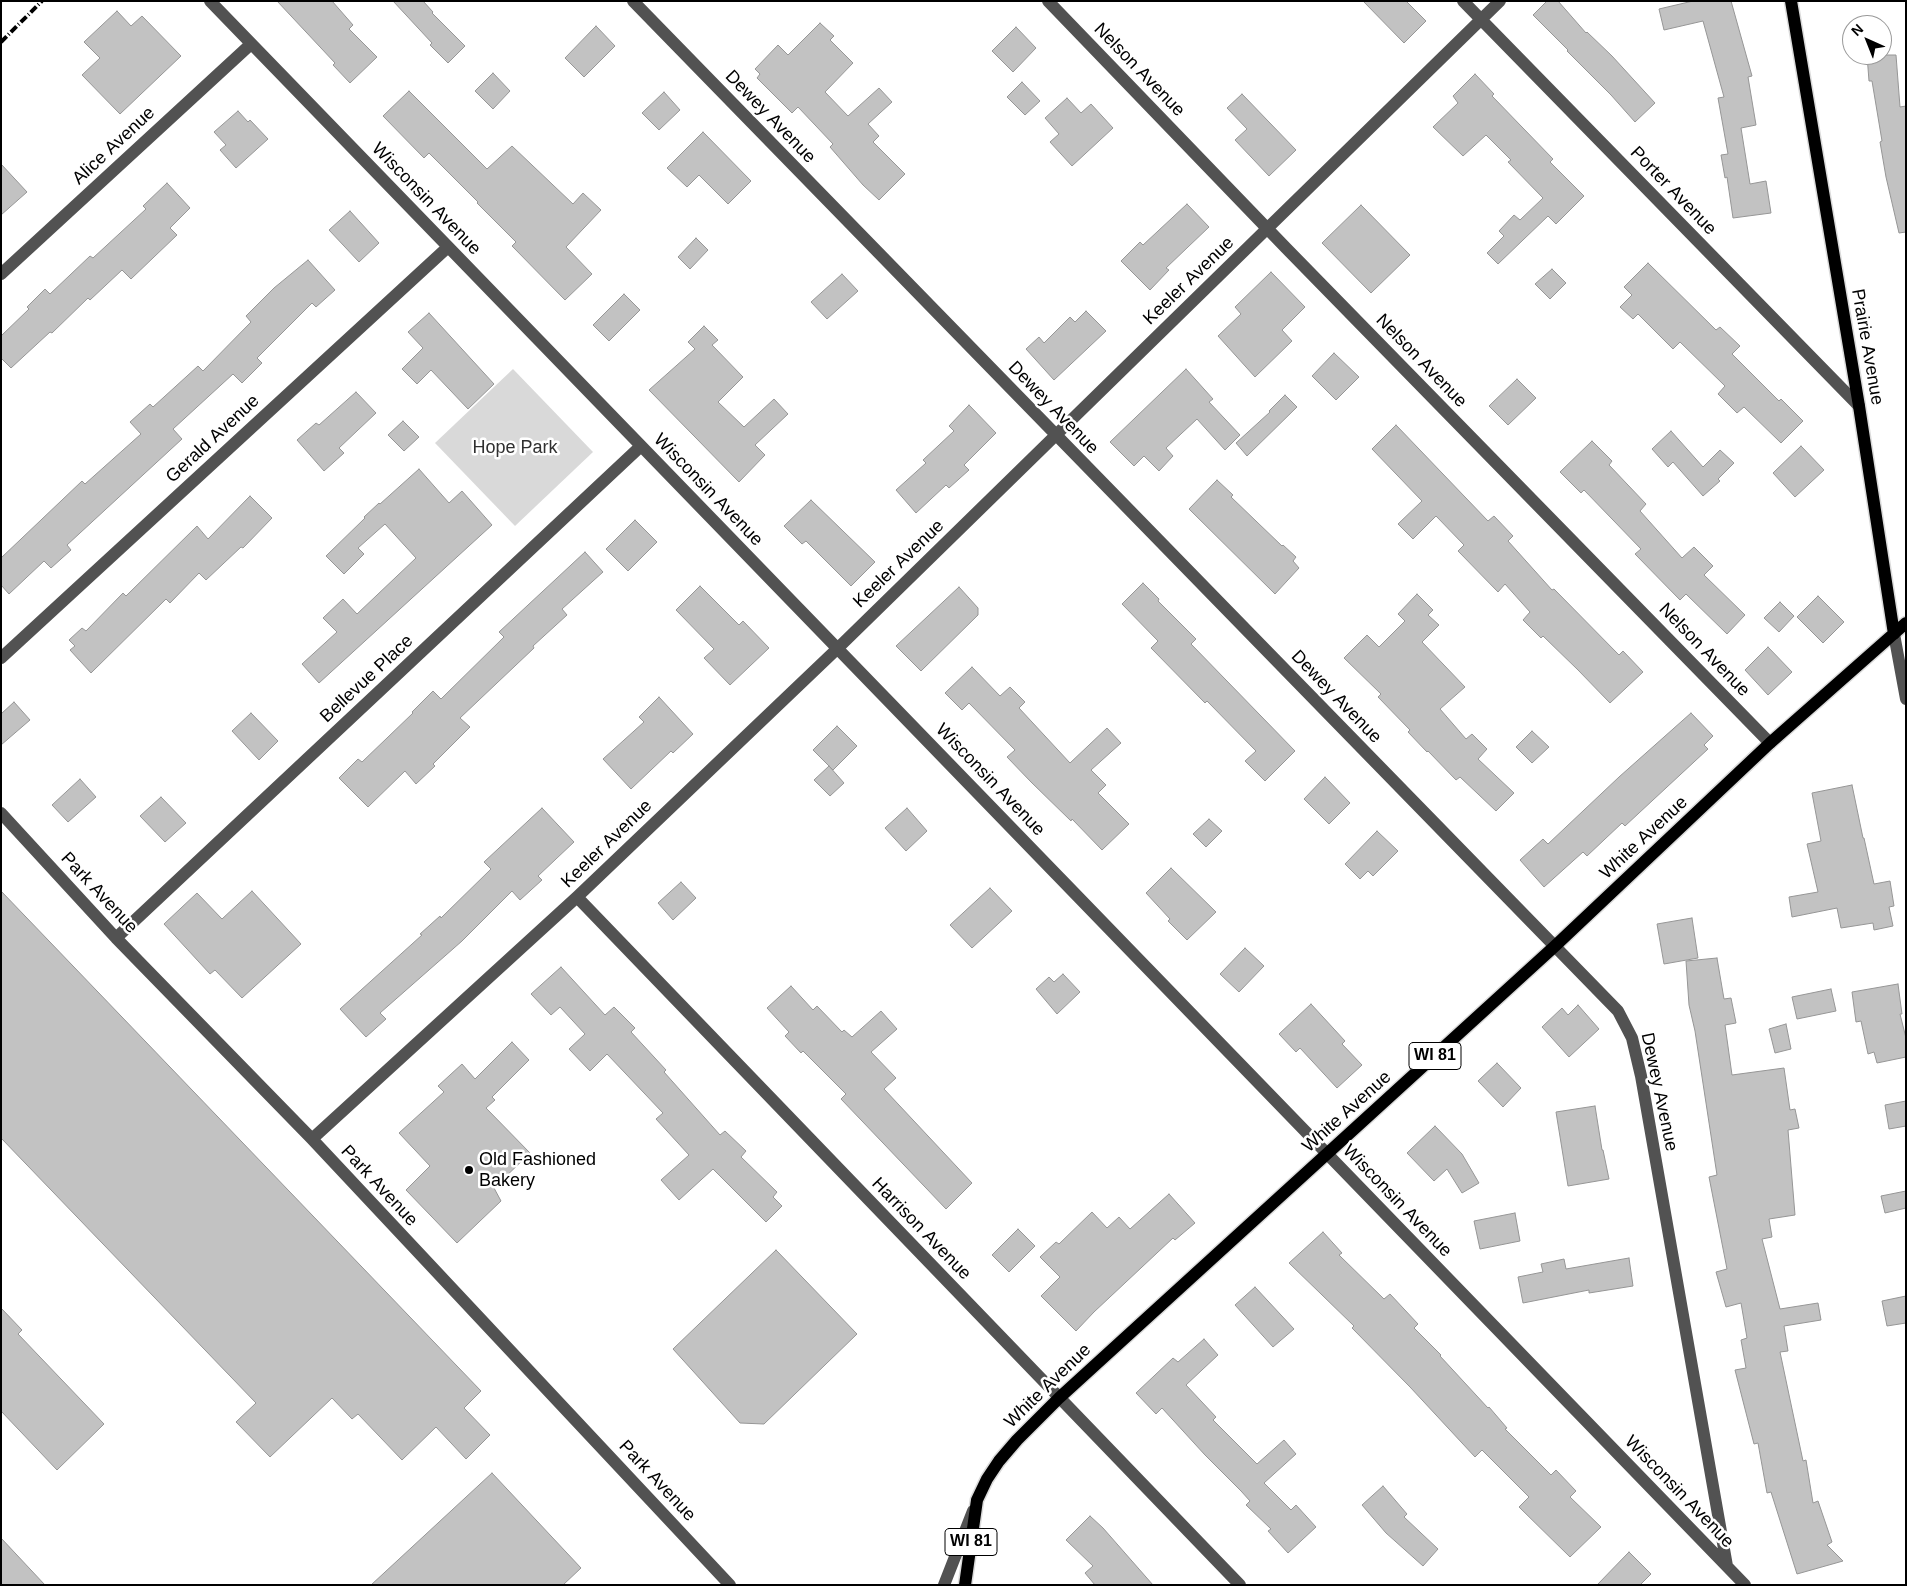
<!DOCTYPE html>
<html>
<head>
<meta charset="utf-8">
<style>
	body { margin:0 }
	#map { position:relative; width:1907px; height:1586px; overflow:hidden; background:#fff; font-family:Arial,sans-serif }
	canvas { display:block }
	.frame { position:absolute; inset:0; border:2px solid #000; pointer-events:none }
	.north { position:absolute; left:1842px; top:15px; width:50px; height:50px; box-sizing:border-box; background:#fff; border:1px solid #999; border-radius:50%; rotate:316deg; font-size:14px; font-weight:700; line-height:20px; text-align:center; color:#000 }
	.north::after { content:''; display:block; margin:auto; width:18px; height:22px; background:#000; clip-path:polygon(50% 0,100% 100%,50% 72%,0 100%) }
</style>
</head>
<body>
<div id="map">
<canvas width="1907" height="1586"></canvas>
<div class="frame"></div>
<div class="north">N</div>
</div>
<script>
const ctx = document.querySelector('canvas').getContext('2d');
ctx.lineJoin = 'round';
function paint(path, color) { ctx.fillStyle = color; ctx.fill(path, 'evenodd'); }
const poly = rows => new Path2D(rows.map(r => 'M' + r).join(''));
function trace(path, color, width, dash) { ctx.strokeStyle = color; ctx.lineWidth = width; ctx.lineCap = dash ? 'butt' : 'round'; ctx.setLineDash(dash || []); ctx.stroke(path); }
function write(font, color, halo, rows, align = 'center') {
  ctx.font = font + ' Arial,sans-serif'; ctx.lineWidth = 5; ctx.setLineDash([]); ctx.textBaseline = 'middle'; ctx.strokeStyle = halo; ctx.fillStyle = color; for (const [text, x, y, turn = 0] of rows) {
    ctx.save(); ctx.translate(x, y); ctx.rotate((+turn || 0) * Math.PI / 180); ctx.textAlign = isNaN(turn) ? turn : align; if (halo) ctx.strokeText(text, 0, 0); ctx.fillText(text, 0, 0); ctx.restore();
  }
}
const green = poly([
	[513,369,593,452,515,526,435,443]
]);
const building = poly([
	[277,1,332,1,353,25,349,29,377,57,350,83,333,65,335,63,277,1],
	[393,1,423,1,433,12,432,13,465,46,448,63,430,45,432,43,393,1],
	[1363,1,1406,1,1426,21,1404,43,1363,1],
	[1547,1,1558,1,1586,33,1587,32,1612,56,1655,103,1635,122,1611,95,1567,51,1568,50,1533,15,1547,1],
	[1693,1,1731,1,1752,76,1748,77,1756,125,1741,128,1750,184,1766,181,1771,213,1733,218,1727,177,1725,178,1721,155,1728,154,1718,98,1724,97,1703,21,1664,30,1659,9,1693,1],
	[117,11,131,26,142,16,181,56,120,114,82,75,100,58,84,42,117,11],
	[820,23,834,36,830,40,853,63,825,92,848,116,879,88,892,102,868,124,879,136,873,142,905,174,879,200,863,185,830,147,833,144,798,107,792,113,757,78,760,74,755,69,778,45,788,55,820,23],
	[596,26,615,46,584,77,565,58,596,26],
	[1016,27,1036,48,1013,72,992,51,1016,27],
	[1867,55,1896,55,1900,107,1906,106,1906,232,1899,233,1886,177,1880,142,1882,141,1872,81,1869,81,1867,55],
	[493,73,510,91,493,109,475,91,493,73],
	[1475,74,1494,94,1492,96,1553,159,1550,162,1584,196,1556,224,1548,216,1498,264,1487,253,1504,236,1499,231,1514,215,1520,220,1543,198,1508,162,1511,160,1486,135,1463,156,1433,127,1458,103,1453,96,1475,74],
	[1022,82,1040,101,1025,115,1007,97,1022,82],
	[409,91,487,169,512,146,573,204,583,193,601,210,566,247,592,274,565,300,512,246,516,242,477,203,478,202,429,153,424,158,383,116,409,91],
	[664,92,680,110,659,130,642,113,664,92],
	[1242,94,1296,150,1269,176,1235,140,1247,129,1227,108,1242,94],
	[1067,98,1081,113,1091,104,1113,128,1072,166,1050,142,1059,134,1045,118,1067,98],
	[238,111,248,122,250,120,268,139,236,168,220,150,226,145,214,132,238,111],
	[703,132,751,181,728,204,699,175,687,187,667,168,703,132],
	[1,164,27,192,1,215,1,164],
	[167,183,190,208,170,228,177,235,131,279,122,270,90,300,88,298,52,333,50,332,11,368,1,358,1,336,29,309,27,307,45,289,50,294,90,256,93,258,146,209,143,206,167,183],
	[1187,204,1209,227,1166,268,1169,270,1150,290,1121,261,1140,242,1143,245,1187,204],
	[1361,205,1410,255,1371,293,1322,243,1361,205],
	[350,211,379,243,359,262,329,230,350,211],
	[696,238,708,250,690,269,678,257,696,238],
	[308,260,335,290,316,307,312,303,257,358,262,363,242,383,233,374,173,429,182,439,67,545,71,550,51,568,44,561,9,594,1,585,1,558,82,481,85,484,141,434,130,422,150,404,153,407,198,366,203,371,251,322,246,316,274,288,308,260],
	[1648,263,1716,330,1720,327,1740,346,1732,354,1779,401,1781,399,1803,421,1781,443,1744,407,1737,413,1718,394,1725,386,1680,342,1673,349,1638,314,1633,319,1620,307,1632,295,1624,287,1648,263],
	[1552,269,1566,283,1550,299,1535,284,1552,269],
	[1271,272,1305,307,1282,330,1292,341,1255,377,1218,336,1241,314,1235,307,1271,272],
	[842,274,858,291,827,319,811,302,842,274],
	[624,294,640,310,609,341,593,325,624,294],
	[1086,311,1106,331,1054,380,1026,349,1039,337,1044,343,1070,317,1075,322,1086,311],
	[429,313,494,384,468,409,431,370,417,384,402,369,423,348,408,332,429,313],
	[704,326,718,340,712,345,743,377,718,402,744,427,774,399,788,414,755,445,765,455,739,482,649,390,695,349,688,342,704,326],
	[1334,353,1359,377,1336,400,1312,376,1334,353],
	[1186,369,1213,399,1209,402,1240,435,1225,450,1197,419,1166,448,1173,456,1159,471,1144,456,1134,466,1110,442,1186,369],
	[1517,379,1536,398,1508,425,1489,406,1517,379],
	[356,392,376,413,339,448,344,453,324,471,297,440,316,423,319,425,356,392],
	[1285,395,1297,407,1247,456,1236,443,1270,412,1269,411,1285,395],
	[969,405,996,433,964,465,969,470,949,488,946,485,916,513,896,490,926,463,923,460,954,431,949,426,969,405],
	[403,421,419,437,404,451,388,435,403,421],
	[1396,425,1488,521,1494,516,1513,536,1508,541,1552,590,1554,589,1619,655,1623,651,1643,672,1610,703,1578,670,1543,636,1541,638,1523,620,1530,612,1505,584,1498,592,1458,551,1464,545,1436,516,1413,539,1398,524,1422,501,1372,449,1396,425],
	[1671,431,1703,467,1720,450,1734,463,1718,479,1720,481,1703,496,1673,462,1668,467,1652,449,1671,431],
	[1592,441,1612,461,1609,465,1646,504,1640,511,1682,558,1694,547,1713,566,1704,575,1745,615,1727,634,1686,594,1680,600,1635,554,1641,549,1584,490,1581,493,1560,472,1592,441],
	[1801,446,1824,470,1795,497,1773,473,1801,446],
	[419,469,449,503,462,491,492,525,319,683,302,664,337,632,323,618,343,599,357,614,416,558,385,524,358,548,364,554,344,574,326,556,365,518,364,517,379,503,380,504,419,469],
	[1217,480,1233,495,1231,497,1282,546,1283,545,1296,557,1293,561,1299,568,1275,594,1189,509,1217,480],
	[250,496,272,518,243,548,241,547,206,580,199,573,170,603,166,599,91,673,70,650,75,646,69,640,82,628,86,631,123,593,126,596,197,526,208,539,250,496],
	[811,500,875,562,851,586,806,541,802,544,784,526,811,500],
	[635,520,657,542,628,571,606,549,635,520],
	[585,552,603,572,562,609,567,615,533,646,534,648,460,718,470,727,433,764,435,766,416,784,405,771,368,807,339,778,358,759,362,762,413,713,412,712,433,691,441,699,504,637,499,632,585,552],
	[1143,583,1159,599,1158,601,1196,639,1191,644,1295,751,1265,781,1245,761,1256,751,1207,701,1205,703,1151,648,1158,641,1122,604,1143,583],
	[700,586,739,625,743,621,769,648,730,685,704,658,714,649,676,610,700,586],
	[959,587,978,608,978,615,921,671,896,646,959,587],
	[1417,594,1433,610,1428,615,1439,625,1422,642,1465,687,1440,709,1466,739,1472,734,1487,749,1478,759,1514,793,1496,811,1460,777,1456,780,1428,751,1427,752,1408,732,1410,730,1378,697,1381,694,1344,658,1367,635,1379,647,1405,621,1398,614,1417,594],
	[1818,596,1844,622,1823,643,1797,617,1818,596],
	[1780,602,1794,616,1779,632,1764,618,1780,602],
	[1768,647,1792,672,1768,695,1745,670,1768,647],
	[972,667,1000,696,1010,687,1025,702,1019,708,1070,763,1107,728,1121,743,1091,770,1106,785,1098,793,1129,824,1102,850,1072,819,1071,821,1031,782,1007,757,1015,750,969,703,962,710,945,693,972,667],
	[659,697,693,734,673,753,671,751,631,789,603,759,644,722,639,717,659,697],
	[14,702,30,720,1,745,1,714,14,702],
	[251,713,278,741,259,760,232,731,251,713],
	[1691,713,1713,736,1704,745,1708,749,1625,826,1622,823,1587,856,1583,852,1544,887,1520,860,1543,839,1548,844,1619,777,1691,713],
	[837,726,857,746,833,770,813,750,837,726],
	[1532,731,1549,747,1532,763,1516,747,1532,731],
	[829,766,844,783,830,796,814,780,829,766],
	[1325,777,1350,803,1329,824,1304,799,1325,777],
	[80,779,96,797,68,822,52,805,80,779],
	[1852,785,1863,838,1864,838,1874,884,1890,881,1894,906,1889,907,1893,926,1874,930,1873,923,1841,928,1837,908,1792,917,1789,897,1818,892,1807,844,1821,841,1812,793,1852,785],
	[161,797,186,823,165,842,140,816,161,797],
	[542,808,574,842,538,876,542,880,520,900,512,891,462,941,380,1013,386,1019,366,1037,340,1009,422,935,420,934,440,916,441,918,491,869,484,862,542,808],
	[907,808,927,831,906,851,885,828,907,808],
	[1209,819,1222,831,1206,847,1193,834,1209,819],
	[1377,831,1398,851,1373,876,1368,871,1360,879,1345,864,1377,831],
	[1171,868,1216,912,1187,940,1168,921,1170,919,1146,893,1171,868],
	[681,882,696,898,673,920,658,903,681,882],
	[990,888,1012,911,972,948,950,925,990,888],
	[1,891,481,1391,464,1408,490,1435,466,1459,436,1427,402,1460,358,1414,352,1419,332,1398,270,1457,236,1422,256,1403,1,1138,1,891],
	[252,891,301,944,242,998,215,970,210,974,164,924,197,893,222,919,252,891],
	[1692,918,1698,958,1664,964,1657,924,1692,918],
	[1245,948,1264,966,1239,992,1220,974,1245,948],
	[1717,958,1724,999,1731,998,1736,1023,1725,1025,1732,1075,1784,1068,1790,1110,1795,1109,1799,1128,1788,1130,1795,1215,1769,1219,1772,1237,1762,1239,1780,1309,1818,1303,1821,1320,1784,1326,1788,1351,1780,1352,1803,1461,1806,1460,1813,1503,1818,1501,1832,1542,1827,1545,1843,1561,1797,1574,1771,1492,1767,1493,1758,1443,1754,1444,1735,1370,1746,1368,1741,1340,1747,1338,1741,1303,1726,1307,1716,1272,1727,1269,1709,1177,1717,1175,1695,1031,1689,1005,1686,961,1717,958],
	[561,967,605,1015,614,1007,635,1028,631,1032,666,1070,664,1072,720,1135,725,1131,746,1151,741,1157,777,1192,773,1197,782,1206,766,1222,713,1169,679,1200,661,1180,689,1155,656,1119,663,1113,607,1054,590,1071,569,1049,585,1034,560,1007,551,1015,531,994,561,967],
	[1063,974,1080,992,1057,1014,1036,989,1049,977,1054,982,1063,974],
	[1898,984,1902,1014,1900,1014,1906,1038,1906,1057,1877,1063,1874,1052,1868,1054,1861,1021,1856,1022,1852,992,1898,984],
	[791,986,813,1010,817,1006,842,1032,844,1030,852,1037,881,1011,897,1029,871,1052,896,1078,884,1089,972,1183,946,1209,841,1099,846,1094,803,1051,801,1053,785,1036,789,1032,767,1008,791,986],
	[1831,989,1836,1011,1797,1019,1792,997,1831,989],
	[1311,1004,1345,1041,1342,1044,1362,1065,1337,1088,1300,1048,1296,1052,1279,1034,1311,1004],
	[1578,1005,1599,1029,1569,1057,1542,1027,1562,1008,1568,1015,1578,1005],
	[1786,1024,1791,1049,1775,1053,1769,1029,1786,1024],
	[512,1042,529,1060,492,1097,495,1100,486,1108,530,1153,494,1188,501,1201,457,1243,406,1190,430,1166,399,1133,444,1092,438,1086,462,1064,475,1079,512,1042],
	[1497,1063,1521,1088,1503,1107,1478,1081,1497,1063],
	[1906,1101,1906,1126,1889,1129,1885,1105,1906,1101],
	[1595,1106,1602,1150,1603,1150,1609,1179,1568,1186,1556,1112,1595,1106],
	[1435,1126,1462,1154,1479,1183,1462,1193,1447,1169,1434,1181,1407,1153,1435,1126],
	[1906,1191,1906,1208,1885,1213,1881,1196,1906,1191],
	[1169,1194,1195,1223,1175,1240,1173,1238,1094,1312,1076,1331,1041,1296,1060,1277,1040,1257,1056,1242,1059,1244,1092,1212,1107,1228,1119,1217,1130,1229,1169,1194],
	[1515,1213,1520,1241,1480,1249,1474,1221,1515,1213],
	[1018,1229,1035,1246,1009,1272,992,1255,1018,1229],
	[1323,1232,1342,1253,1339,1255,1384,1299,1390,1294,1418,1324,1414,1328,1441,1355,1440,1356,1488,1408,1489,1407,1507,1428,1505,1429,1551,1475,1556,1470,1576,1491,1570,1497,1601,1527,1570,1557,1519,1507,1529,1497,1482,1450,1475,1457,1410,1387,1352,1328,1354,1326,1289,1263,1323,1232],
	[776,1250,857,1334,764,1424,740,1423,673,1349,776,1250],
	[1629,1258,1633,1286,1589,1293,1589,1290,1523,1303,1518,1277,1543,1272,1541,1264,1564,1259,1566,1269,1629,1258],
	[1255,1287,1294,1329,1273,1347,1235,1305,1255,1287],
	[1906,1296,1906,1323,1887,1326,1882,1301,1906,1296],
	[1,1308,22,1330,18,1334,104,1424,57,1470,1,1411,1,1308],
	[1204,1339,1218,1355,1186,1385,1216,1417,1213,1420,1257,1464,1284,1440,1296,1454,1264,1483,1291,1510,1296,1505,1316,1527,1288,1553,1268,1531,1271,1529,1246,1505,1250,1501,1241,1491,1205,1455,1162,1408,1156,1414,1136,1393,1173,1358,1178,1362,1204,1339],
	[492,1473,581,1568,563,1585,371,1585,492,1473],
	[1383,1486,1407,1514,1404,1517,1438,1549,1423,1566,1386,1533,1362,1505,1383,1486],
	[1090,1516,1103,1528,1153,1585,1095,1585,1085,1573,1093,1566,1066,1540,1090,1516],
	[1,1538,45,1585,1,1585,1,1538],
	[1629,1552,1651,1574,1640,1585,1597,1585,1629,1552]
]);
const minor = poly([
	[210,1,1745,1585],
	[633,1,1618,1011,1632,1038,1641,1076,1727,1566],
	[1048,1,1286,248,1770,743],
	[1463,1,1859,406],
	[1,274,251,44],
	[1894,634,1906,699],
	[1,658,448,247],
	[1,813,116,938,312,1139,730,1585],
	[577,897,1240,1585],
	[116,938,641,446],
	[312,1139,577,897,838,648,1500,1],
	[944,1585,973,1511]
]);
const major = poly([
	[1791,1,1859,406,1894,634],
	[965,1585,977,1500,987,1479,999,1461,1017,1440,1059,1398,1555,946,1770,743,1906,623]
]);
const rail = poly([
	[1,42,42,1]
]);
const markers = [
	[469,1170,5,"#000"]
];
const shields = [
	[1435,1056,52],
	[971,1542,52]
];
const shieldNames = [
	["WI 81",1435,1056],
	["WI 81",971,1542]
];
const streetNames = [
	["Nelson Avenue",1139,70,46],
	["Dewey Avenue",770,117,46],
	["Alice Avenue",114,146,-43],
	["Porter Avenue",1673,191,46],
	["Wisconsin Avenue",426,199,46],
	["Keeler Avenue",1189,281,-44],
	["Prairie Avenue",1867,347,80],
	["Nelson Avenue",1421,361,46],
	["Dewey Avenue",1053,408,46],
	["Gerald Avenue",213,439,-43],
	["Wisconsin Avenue",708,490,46],
	["Keeler Avenue",899,564,-44],
	["Nelson Avenue",1704,650,46],
	["Bellevue Place",367,679,-43],
	["Dewey Avenue",1336,697,46],
	["Wisconsin Avenue",990,780,46],
	["White Avenue",1644,838,-43],
	["Keeler Avenue",607,844,-44],
	["Park Avenue",99,893,47],
	["Dewey Avenue",1659,1092,78],
	["White Avenue",1347,1112,-42],
	["Park Avenue",379,1186,47],
	["Wisconsin Avenue",1397,1201,46],
	["Harrison Avenue",921,1229,46],
	["White Avenue",1048,1386,-44],
	["Park Avenue",657,1481,47],
	["Wisconsin Avenue",1679,1492,46]
];
const parkNames = [
	["Hope Park",515,448]
];
const poiNames = [
	["Old Fashioned",479,1160],
	["Bakery",479,1181]
];
paint(green, '#d9d9d9');
paint(building, '#c2c2c2');
trace(building, '#969696', 1);
trace(major, '#dbdbdb', 15);
trace(minor, '#525252', 12);
trace(major, '#000', 12);
trace(rail, '#000', 4, [8, 2.5, 1, 2.5]);
for (const [x, y, r, color] of markers) { const dot = new Path2D(); dot.arc(x, y, r, 0, 2 * Math.PI); ctx.fillStyle = color; ctx.fill(dot); trace(dot, '#fff', 2); }
for (const [x, y, w] of shields) { const box = new Path2D(); box.roundRect(x - w / 2, y - 13.5, w, 27, 4); ctx.fillStyle = '#fff'; ctx.fill(box); trace(box, '#000', 1); }
write('bold 16px', '#000', null, shieldNames);
write('18px', '#000', '#fff', streetNames);
write('18px', '#303030', '#fff', parkNames);
write('18px', '#000', '#fff', poiNames, 'left');
</script>
</body>
</html>
